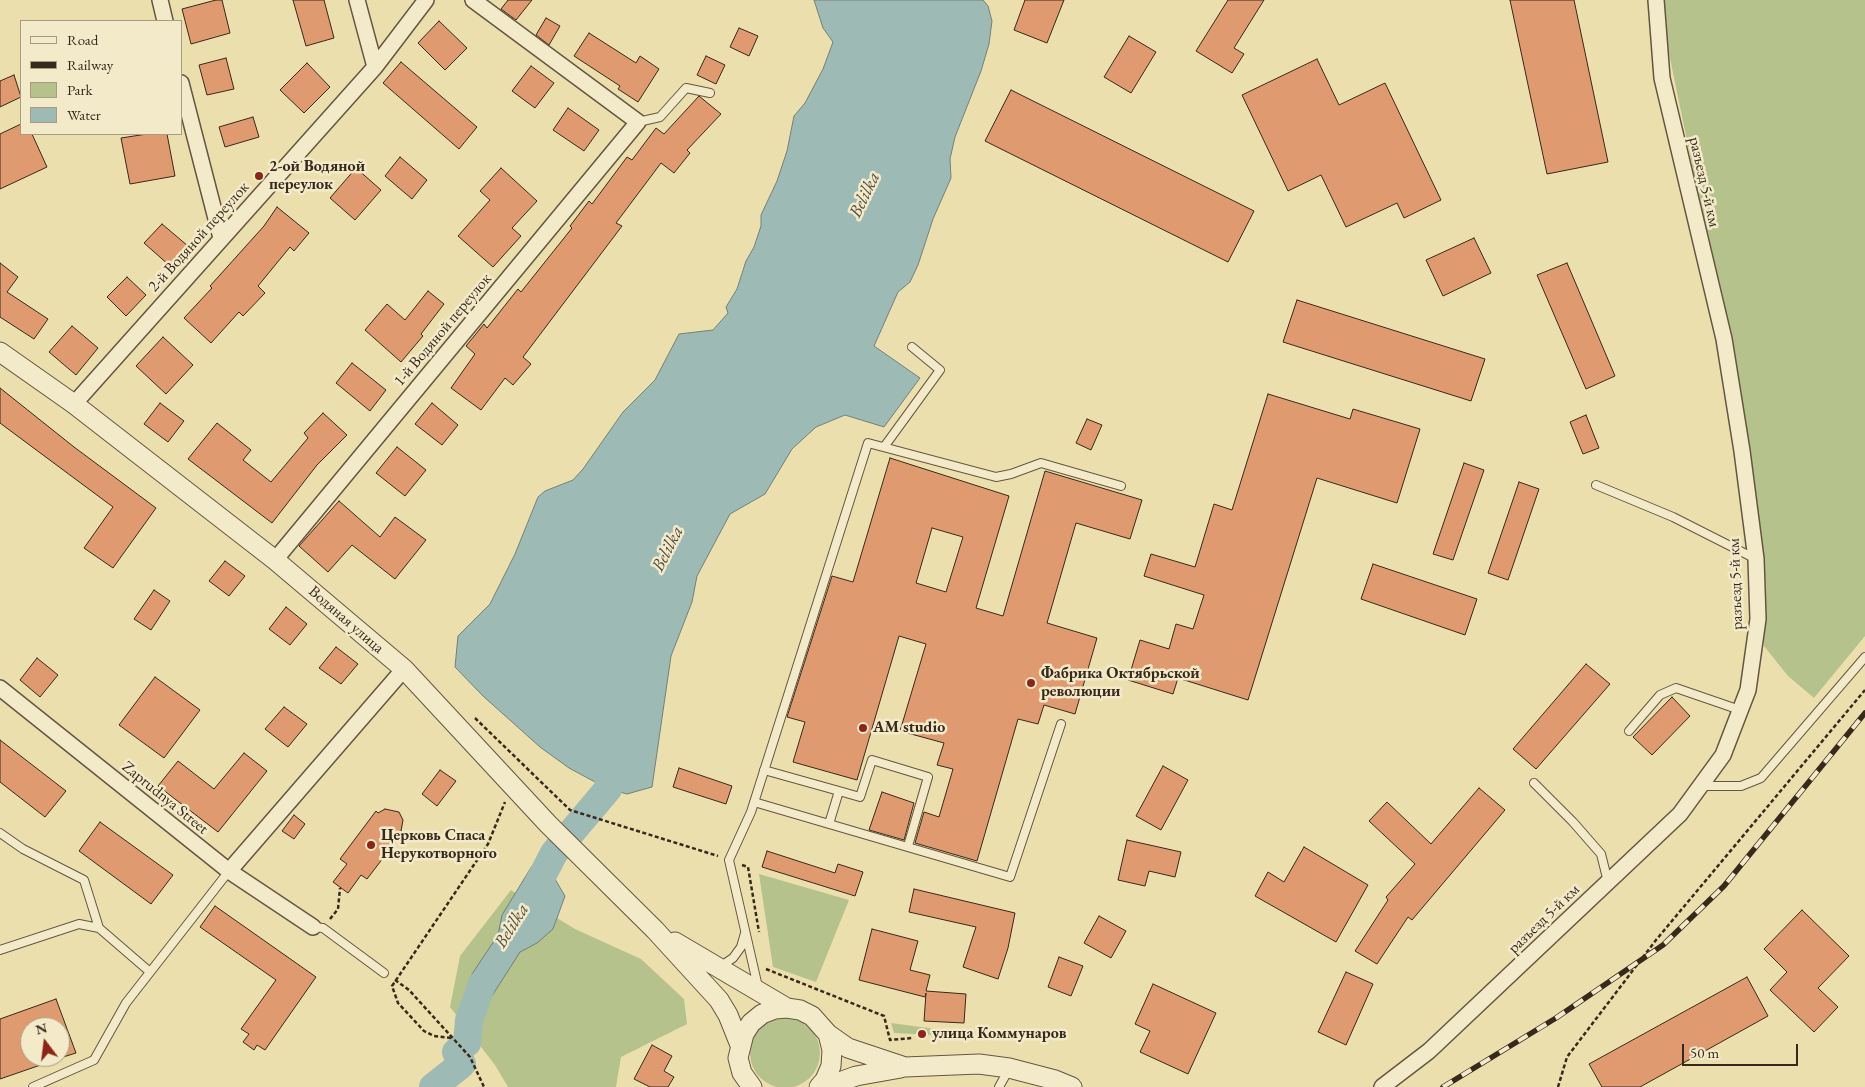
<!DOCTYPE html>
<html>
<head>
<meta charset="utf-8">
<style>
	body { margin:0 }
	#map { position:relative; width:1865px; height:1087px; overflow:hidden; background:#ecdfae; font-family:"EB Garamond",serif }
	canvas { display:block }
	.legend { position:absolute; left:20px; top:20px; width:162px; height:115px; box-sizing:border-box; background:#f3eaca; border:1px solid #a89d84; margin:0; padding:6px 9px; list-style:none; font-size:15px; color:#37291b }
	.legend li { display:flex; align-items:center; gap:10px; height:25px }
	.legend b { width:25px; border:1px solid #a89d84 }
	.north { position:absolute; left:20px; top:1017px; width:50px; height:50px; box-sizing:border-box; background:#f3eaca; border:1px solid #a89d84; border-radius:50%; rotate:345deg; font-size:14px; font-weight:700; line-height:20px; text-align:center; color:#37291b }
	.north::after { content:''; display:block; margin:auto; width:18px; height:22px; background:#8f2418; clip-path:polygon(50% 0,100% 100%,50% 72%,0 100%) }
	.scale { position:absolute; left:1682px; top:1044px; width:116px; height:22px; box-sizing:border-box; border:2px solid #37291b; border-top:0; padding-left:6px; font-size:15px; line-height:18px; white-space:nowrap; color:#37291b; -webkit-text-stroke:4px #f3eaca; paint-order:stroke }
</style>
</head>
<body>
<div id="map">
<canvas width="1865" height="1087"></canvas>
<ul class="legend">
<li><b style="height:6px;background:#f3eaca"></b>Road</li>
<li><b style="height:6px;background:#37291b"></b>Railway</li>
<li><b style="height:14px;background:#b6c28b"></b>Park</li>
<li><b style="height:14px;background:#9dbab5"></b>Water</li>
</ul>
<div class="north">N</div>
<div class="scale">50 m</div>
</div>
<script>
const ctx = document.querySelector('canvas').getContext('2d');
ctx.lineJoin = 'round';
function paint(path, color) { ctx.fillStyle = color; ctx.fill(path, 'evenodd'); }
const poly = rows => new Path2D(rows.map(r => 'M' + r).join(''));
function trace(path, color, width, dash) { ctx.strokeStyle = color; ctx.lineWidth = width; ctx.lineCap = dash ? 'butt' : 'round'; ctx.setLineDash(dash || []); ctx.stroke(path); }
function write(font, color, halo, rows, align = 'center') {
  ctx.font = font + ' "EB Garamond",serif'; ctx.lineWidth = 5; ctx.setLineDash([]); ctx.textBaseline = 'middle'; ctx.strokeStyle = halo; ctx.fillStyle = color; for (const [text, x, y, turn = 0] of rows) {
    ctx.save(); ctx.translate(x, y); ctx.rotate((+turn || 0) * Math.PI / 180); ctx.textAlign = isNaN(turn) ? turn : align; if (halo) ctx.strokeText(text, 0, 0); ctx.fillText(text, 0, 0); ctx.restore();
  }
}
const green = poly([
	[1658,0,1865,0,1865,636,1814,698,1788,676,1764,646,1744,417],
	[759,874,849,900,816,982,773,967],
	[511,890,575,929,641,959,684,999,687,1024,621,1057,616,1087,508,1087,495,1065,450,1007,460,956],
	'750 1053a35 35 0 1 1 70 0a35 35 0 1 1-70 0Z',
	[891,1023,936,1029,938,1032,934,1035,894,1033]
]);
const water = poly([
	[814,0,983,0,988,6,992,21,989,44,981,71,955,137,950,159,951,178,933,219,918,265,910,282,898,292,874,346,920,378,884,427,845,415,816,427,792,449,765,494,730,514,697,576,692,602,671,656,652,787,627,794,608,789,569,768,540,747,483,696,455,667,458,636,490,604,515,554,538,497,545,491,573,480,583,469,623,412,655,380,679,334,713,330,728,313,726,307,737,289,746,261,754,247,761,226,761,215,777,181,787,151,794,116,805,103,823,69,833,42,823,28,814,0],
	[549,850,554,853,552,874,565,896,553,929,537,943,520,952,490,999,469,1020,472,974,498,935,502,915,532,866,549,850],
	[462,1064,460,1077,447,1087,421,1087,436,1076,462,1064]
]);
const river = poly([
	[537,886,554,853,608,789,612,751],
	[433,1087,462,1064,456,1052,467,1043,469,1020,482,984]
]);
const building = poly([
	[216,0,222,0,230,33,191,44,182,9,216,0],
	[293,0,324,0,334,38,306,46,293,0],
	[508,0,532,0,516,20,501,9,508,0],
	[1025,0,1064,0,1047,43,1014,30,1025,0],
	[1228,0,1264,0,1234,48,1244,54,1232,73,1196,51,1228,0],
	[1510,0,1574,0,1608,162,1547,174,1510,0],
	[546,18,560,26,549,45,536,35,546,18],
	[439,21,467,48,445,70,418,43,439,21],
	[739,28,758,36,749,56,730,47,739,28],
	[589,33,636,63,640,56,659,69,638,102,618,89,620,86,574,56,589,33],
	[1129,36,1156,52,1131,93,1104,77,1129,36],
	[706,56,725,65,716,84,697,75,706,56],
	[226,58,234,89,207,95,199,65,226,58],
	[1317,59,1339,105,1385,83,1441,200,1404,218,1397,203,1346,227,1321,175,1288,191,1242,95,1317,59],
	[401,62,477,127,459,149,383,83,401,62],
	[307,63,330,87,304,113,280,90,307,63],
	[531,66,554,83,535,108,512,91,531,66],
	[14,75,21,97,0,107,0,81,14,75],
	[1011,90,1254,211,1228,262,985,141,1011,90],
	[699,96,721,114,687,150,690,153,674,173,661,163,616,223,622,226,523,357,531,364,513,385,505,378,481,410,451,388,475,354,466,346,484,324,487,328,518,289,521,292,572,228,570,226,589,201,592,204,627,157,632,160,656,128,664,134,699,96],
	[568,108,599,130,584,151,553,130,568,108],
	[253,117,259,137,225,147,219,127,253,117],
	[21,124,21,134,32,134,47,167,0,189,0,134,21,124],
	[147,134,167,134,175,176,130,184,121,138,147,134],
	[400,157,427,180,412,199,385,176,400,157],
	[356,168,381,190,355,220,330,198,356,168],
	[501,168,537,201,512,228,521,236,493,267,458,236,490,200,480,191,501,168],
	[277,207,309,233,294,251,290,247,258,286,265,293,243,316,239,312,211,343,184,318,212,288,210,286,264,226,277,207],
	[162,224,188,246,170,266,144,243,162,224],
	[1474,238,1491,273,1443,296,1426,260,1474,238],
	[0,263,18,277,7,292,48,319,34,339,0,317,0,263],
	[1567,263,1615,376,1586,389,1537,275,1567,263],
	[127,277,146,295,126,316,107,297,127,277],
	[428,291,444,304,421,334,423,336,401,362,365,330,387,304,405,320,428,291],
	[1297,300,1485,359,1471,401,1283,342,1297,300],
	[72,326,98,348,76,375,49,352,72,326],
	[163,337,193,365,166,394,136,366,163,337],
	[352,363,386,390,370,411,336,383,352,363],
	[0,388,74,447,156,508,113,568,84,548,113,507,0,423,0,388],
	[1268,394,1350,419,1353,409,1420,429,1397,503,1317,478,1248,700,1178,678,1173,694,1128,680,1140,640,1169,649,1176,624,1193,629,1204,595,1144,576,1151,554,1195,567,1214,504,1232,510,1268,394],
	[160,403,184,421,168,442,144,424,160,403],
	[432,403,458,425,442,445,415,424,432,403],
	[323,413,347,435,317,465,272,523,188,459,217,423,251,450,243,460,271,482,308,438,304,433,323,413],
	[1586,415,1599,448,1583,454,1570,422,1586,415],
	[1087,419,1102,425,1091,450,1076,443,1087,419],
	[397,447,426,470,405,496,376,473,397,447],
	[890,458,1009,496,976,608,1003,616,1045,471,1142,500,1130,539,1076,523,1047,623,1097,638,1075,714,1044,705,1038,724,1018,719,977,861,915,843,924,812,939,817,953,769,937,765,944,743,900,731,926,644,899,636,857,780,793,762,805,722,787,717,832,576,853,582,890,458],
	[932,528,963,537,946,592,916,583,932,528],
	[1464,463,1484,470,1453,560,1433,554,1464,463],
	[1519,482,1539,489,1508,580,1488,573,1519,482],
	[339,501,380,537,395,517,426,540,395,579,352,545,328,572,299,546,339,501],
	[225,561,245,576,229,596,209,581,225,561],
	[1373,564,1477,599,1465,635,1361,599,1373,564],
	[154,590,170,601,151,630,134,619,154,590],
	[286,607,307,624,290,645,269,629,286,607],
	[336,647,358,664,341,684,319,668,336,647],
	[37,658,58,675,40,697,20,680,37,658],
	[1586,664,1610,684,1536,769,1513,749,1586,664],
	[155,677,200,710,164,758,119,725,155,677],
	[1672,697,1690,716,1652,755,1633,737,1672,697],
	[284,707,307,724,288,747,265,729,284,707],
	[0,740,66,791,45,817,0,782,0,740],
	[244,753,267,771,218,832,158,786,178,761,214,789,244,753],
	[1163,766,1188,780,1161,830,1136,816,1163,766],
	[679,768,732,786,726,804,673,787,679,768],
	[440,770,456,781,437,806,422,794,440,770],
	[1479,788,1505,810,1412,920,1408,917,1377,964,1355,951,1388,900,1386,897,1415,864,1369,821,1387,802,1431,844,1479,788],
	[882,792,914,803,904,840,869,830,882,792],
	[385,809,399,812,403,820,401,831,403,832,367,879,361,875,348,893,333,882,347,864,340,859,376,811,378,813,385,809],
	[294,815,305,824,294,839,282,831,294,815],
	[100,822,173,875,151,904,79,851,100,822],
	[1127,840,1181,852,1175,877,1149,871,1145,886,1118,880,1127,840],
	[1304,847,1368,885,1336,942,1255,896,1268,872,1284,882,1304,847],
	[767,851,835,873,838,864,863,872,855,896,762,867,767,851],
	[914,889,1015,913,1008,948,998,979,963,967,976,927,909,912,914,889],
	[215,906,316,977,265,1050,257,1045,254,1050,243,1042,249,1034,241,1029,276,980,200,927,215,906],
	[1802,910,1849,956,1818,988,1838,1007,1814,1032,1770,990,1787,972,1764,949,1802,910],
	[1099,916,1126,931,1111,958,1084,943,1099,916],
	[872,929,918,941,910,970,930,975,926,991,966,994,964,1023,924,1021,926,993,925,997,859,980,872,929],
	[1059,957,1083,966,1071,996,1048,987,1059,957],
	[1346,972,1373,984,1346,1045,1318,1032,1346,972],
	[1747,977,1768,1016,1640,1087,1602,1087,1589,1064,1747,977],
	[1153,984,1216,1013,1188,1074,1140,1052,1150,1031,1135,1024,1153,984],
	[56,999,76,1053,60,1058,60,1027,30,1027,30,1057,58,1057,58,1059,0,1079,0,1019,56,999],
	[652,1045,672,1056,664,1071,674,1077,668,1087,650,1087,634,1079,652,1045]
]);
const path = poly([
	[475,718,570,810,718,856],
	[742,865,748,867,759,932],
	[330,919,338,909,340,888],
	[766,969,884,1016,890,1040,912,1038],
	[395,980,409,990,470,1057,484,1087],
	[451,1038,434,1036,424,1031,398,1003,392,986,488,844,505,802],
	[1558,1087,1567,1057,1656,940,1865,690]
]);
const service = poly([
	[638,122,660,117,686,88,710,93],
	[884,447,940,370,912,347],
	[1596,485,1673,517,1756,559],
	[1629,731,1660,695,1676,688,1740,710],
	[764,770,839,791,829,824],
	[1534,783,1573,822,1601,854,1608,882],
	[1700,786,1741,786,1761,778,1865,657],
	[839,791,860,797,872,760,928,777,908,846],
	[754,802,1010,877,1061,724],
	[0,833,23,849,84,880,99,928],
	[313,927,323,928,384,973],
	[0,950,79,924,99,928,150,972],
	[718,968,733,958,741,947,745,933],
	[758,987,729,860,751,812,868,443,996,477,1011,474,1041,463,1121,486],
	[33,1087,94,1060,126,1003,229,871],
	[999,1087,1009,1069]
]);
const minor = poly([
	[160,0,165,21],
	[357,0,375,67],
	[181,83,221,238],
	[74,404,375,67,426,0],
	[275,560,638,122,473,0],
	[0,688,229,871,313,927],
	[229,871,404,669],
	[1382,1087,1429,1051,1680,814,1723,755,1748,690,1758,619,1756,559,1742,451,1724,339,1662,78,1656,0]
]);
const tertiary = poly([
	[0,352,74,404,275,560,404,669,548,824,655,930,719,1000,728,1015,740,1045],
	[675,942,787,1008],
	[828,1034,848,1048,905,1067,979,1064,1009,1068,1055,1080,1072,1087],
	[752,1087,742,1073,738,1058,744,1034,751,1023,762,1014,775,1009,787,1008,800,1010,812,1016,828,1034,832,1050,831,1066,825,1080,819,1087],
	[826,1087,856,1076,901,1068]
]);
const rail = poly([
	[1443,1087,1556,1018,1663,945,1724,886,1865,713]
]);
const markers = [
	[259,176,5,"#8f2418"],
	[1031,683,5,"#8f2418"],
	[863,728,5,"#8f2418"],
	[371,845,5,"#8f2418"],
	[922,1034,5,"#8f2418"]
];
const poiNames = [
	["2-ой Водяной",269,167],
	["переулок",269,185],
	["Фабрика Октябрьской",1041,674],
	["революции",1041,692],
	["AM studio",873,728],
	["Церковь Спаса",381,836],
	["Нерукотворного",381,854],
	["улица Коммунаров",932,1034]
];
const streetNames = [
	["разъезд 5-й км",1704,182,77],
	["2-й Водяной переулок",199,237,-48],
	["1-й Водяной переулок",443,330,-50],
	["разъезд 5-й км",1736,584,-92],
	["Водяная улица",346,620,41],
	["Zaprudnya Street",165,798,39],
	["разъезд 5-й км",1544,919,-44]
];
const waterNames = [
	["Belilka",865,195,-64],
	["Belilka",668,549,-63],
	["Belilka",512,926,-58]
];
paint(green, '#b6c28b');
paint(water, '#9dbab5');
trace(water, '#748077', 1);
trace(river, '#9dbab5', 28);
paint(building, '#e09a70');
trace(building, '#37291b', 1);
trace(service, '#645640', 10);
trace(minor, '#645640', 18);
trace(tertiary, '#645640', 21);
trace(path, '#37291b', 2.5, [4, 2.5]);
trace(service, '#f3eaca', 8);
trace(minor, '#f3eaca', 15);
trace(tertiary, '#f3eaca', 19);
trace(rail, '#37291b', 5.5);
trace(rail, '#f3eaca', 4, [11]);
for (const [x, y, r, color] of markers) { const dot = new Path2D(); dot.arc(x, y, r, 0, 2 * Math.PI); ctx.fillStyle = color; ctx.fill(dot); trace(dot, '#f3eaca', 2); }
write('bold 16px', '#37291b', '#f3eaca', poiNames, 'left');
write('16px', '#37291b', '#f3eaca', streetNames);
write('italic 18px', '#504d42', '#f3eaca', waterNames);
</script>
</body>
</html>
